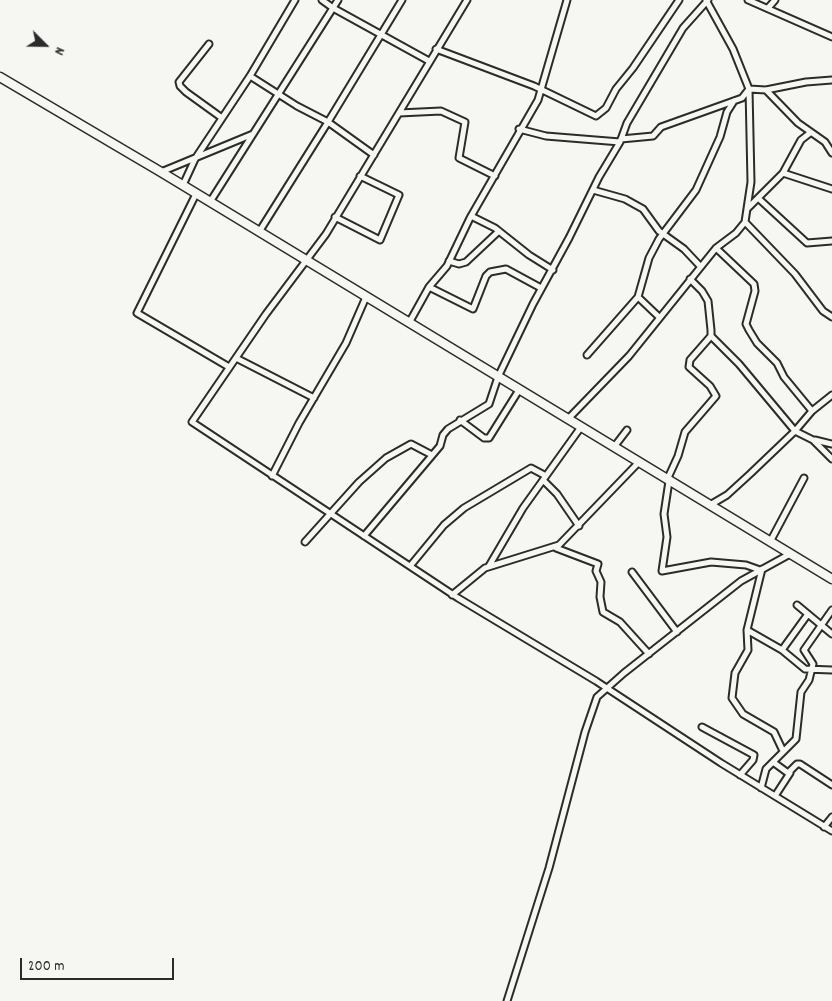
<!DOCTYPE html>
<html>
<head>
<meta charset="utf-8">
<style>
	body { margin:0 }
	#map { position:relative; width:832px; height:1001px; overflow:hidden; background:#f6f6f2; font-family:Dekko,sans-serif }
	canvas { display:block }
	.north { position:absolute; left:20px; top:20px; width:50px; height:50px; -webkit-text-stroke:4px #f6f6f2; paint-order:stroke; rotate:113deg; font-size:14px; font-weight:700; line-height:20px; text-align:center; color:#2b2b2b }
	.north::after { content:''; display:block; margin:auto; width:18px; height:22px; background:#2b2b2b; clip-path:polygon(50% 0,100% 100%,50% 72%,0 100%) }
	.scale { position:absolute; left:20px; top:958px; width:154px; height:22px; box-sizing:border-box; border:2px solid #2b2b2b; border-top:0; padding-left:6px; font-size:15px; line-height:18px; white-space:nowrap; color:#2b2b2b; -webkit-text-stroke:4px #f6f6f2; paint-order:stroke }
</style>
</head>
<body>
<div id="map">
<canvas width="832" height="1001"></canvas>
<div class="north">N</div>
<div class="scale">200 m</div>
</div>
<script>
const ctx = document.querySelector('canvas').getContext('2d');
ctx.lineJoin = 'round';
const poly = rows => new Path2D(rows.map(r => 'M' + r).join(''));
function trace(path, color, width, dash) { ctx.strokeStyle = color; ctx.lineWidth = width; ctx.lineCap = dash ? 'butt' : 'round'; ctx.setLineDash(dash || []); ctx.stroke(path); }
const street = poly([
	[322,0,333,8,429,61],
	[467,0,326,234,266,314,192,422,458,598,596,681,721,763,832,831],
	[748,0,832,37],
	[768,8,775,0],
	[209,44,179,82,180,86,186,92,222,118],
	[436,49,534,86,596,116,606,108,616,89,633,68,679,0],
	[250,76,297,106,328,122,259,232],
	[766,90,798,123,825,142,832,153],
	[399,113,441,111,465,122,459,158,495,176],
	[519,129,546,136,620,142],
	[621,139,653,136,661,127,742,98,749,89,766,90,806,82,832,80],
	[374,155,328,122,402,0],
	[161,172,253,134],
	[783,173,832,189],
	[183,185,195,159,250,76,295,0],
	[593,190,625,199,643,209,659,231,684,249,700,266],
	[196,194,137,313,229,367],
	[758,198,807,243,832,241],
	[210,202,338,0],
	[748,208,783,173,801,140,810,133],
	[471,216,495,228,529,255,553,270],
	[335,217,380,240,399,195,360,176],
	[745,222,795,274,823,311,832,317],
	[716,248,754,284,755,291,746,324,749,330,757,343,777,363,784,377,812,411],
	[449,261,459,264,466,262,499,231],
	[429,287,473,309,486,276,490,272,506,269,541,288],
	[659,317,638,297,649,258,659,239,696,190,720,137,727,112,734,101],
	[409,323,429,287,447,266,470,218,538,100,567,0],
	[711,336,739,364,795,431,813,440,832,459],
	[587,355,638,297],
	[236,358,314,398],
	[568,419,629,356,716,248,736,233,745,222,751,182,749,89,733,49,706,0],
	[460,420,484,438,489,438,519,390],
	[815,440,832,444],
	[614,447,627,430],
	[272,476,299,423,346,343,366,297],
	[543,480,557,494,579,526],
	[667,480,678,456,685,432,716,396,710,386,689,367,690,360,711,336,711,330,708,301,702,291,690,279],
	[669,481,664,514,667,537,662,571,711,562,746,565,760,570],
	[710,505,727,495,750,474,795,431,812,411,832,395],
	[364,536,440,446,443,435,448,429,489,404,498,377,533,304,569,238,599,177,620,142,627,123,683,28,708,0],
	[305,542,359,482,386,458,411,444,432,455],
	[770,542,804,478],
	[556,548,598,564,596,571,601,582,600,597,603,612,620,622,649,654],
	[411,565,444,525,464,508,531,468,546,476],
	[489,566,523,508,581,427],
	[762,569,747,630,748,650,735,673,732,698,743,714,774,732,783,751],
	[632,572,677,632],
	[452,595,485,568,559,545,639,462],
	[797,605,832,634],
	[747,630,782,650,805,669,832,670],
	[782,650,808,614],
	[702,727,754,755,753,760,740,775],
	[773,762,788,773,797,764,800,764,832,785],
	[761,788,766,769,796,739,801,692,809,680,813,664,804,650,832,610],
	[775,796,790,773],
	[824,827,832,817],
	[507,1001,549,868,585,732,597,697,624,673,741,581,790,554]
]);
const secondary = poly([
	[0,77,161,172,832,579]
]);
trace(street, '#2b2b2b', 9);
trace(secondary, '#2b2b2b', 11);
trace(street, '#f6f6f2', 5);
trace(secondary, '#f6f6f2', 8);
</script>
</body>
</html>
